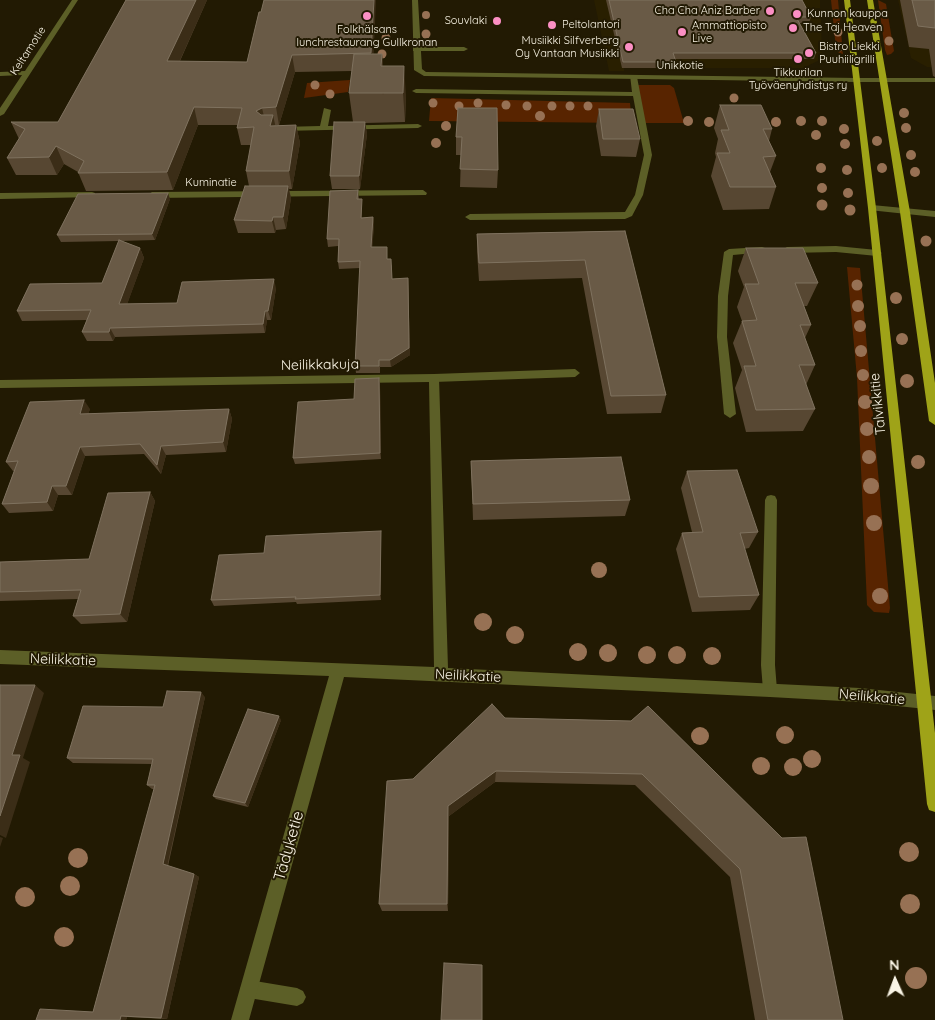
<!DOCTYPE html>
<html>
<head>
<meta charset="utf-8">
<style>
	body { margin:0 }
	#map { position:relative; width:935px; height:1020px; overflow:hidden; background:#221a03; font-family:Quicksand,sans-serif }
	canvas { display:block }
	.north { position:absolute; left:870px; top:955px; width:50px; height:50px; -webkit-text-stroke:4px #221a03; paint-order:stroke; rotate:358deg; font-size:14px; font-weight:700; line-height:20px; text-align:center; color:#f9f4e5 }
	.north::after { content:''; display:block; margin:auto; width:18px; height:22px; background:#f9f4e5; clip-path:polygon(50% 0,100% 100%,50% 72%,0 100%) }
</style>
</head>
<body>
<div id="map">
<canvas width="935" height="1020"></canvas>
<div class="north">N</div>
</div>
<script>
const ctx = document.querySelector('canvas').getContext('2d');
ctx.lineJoin = 'round';
function paint(path, color) { ctx.fillStyle = color; ctx.fill(path, 'evenodd'); }
const poly = rows => new Path2D(rows.map(r => 'M' + r).join(''));
function trace(path, color, width, dash) { ctx.strokeStyle = color; ctx.lineWidth = width; ctx.lineCap = dash ? 'butt' : 'round'; ctx.setLineDash(dash || []); ctx.stroke(path); }
function write(font, color, halo, rows, align = 'center') {
  ctx.font = font + ' Quicksand,sans-serif'; ctx.lineWidth = 4; ctx.setLineDash([]); ctx.textBaseline = 'middle'; ctx.strokeStyle = halo; ctx.fillStyle = color; for (const [text, x, y, turn = 0] of rows) {
    ctx.save(); ctx.translate(x, y); ctx.rotate((+turn || 0) * Math.PI / 180); ctx.textAlign = isNaN(turn) ? turn : align; if (halo) ctx.strokeText(text, 0, 0); ctx.fillText(text, 0, 0); ctx.restore();
  }
}
const built = poly([
	[594,0,820,0,820,8,816,8,817,13,821,13,821,16,822,59,803,68,624,68,624,71,609,71],
	[898,0,935,0,935,67,927,67,911,58]
]);
const green = poly([
	[831,0,838,0,843,54,839,53,836,49],
	[878,0,886,4,894,51,891,54,887,55,885,50],
	[350,80,348,92,304,98,307,83],
	[637,85,670,85,674,88,684,123,645,123],
	[431,98,630,103,632,123,429,121],
	[847,267,860,268,890,608,889,613,874,612,867,605,857,378]
]);
const service = poly([
	[413,47,464,47,468,49,464,51,413,51,413,47],
	[630,75,637,77,652,155,643,195,632,216,625,219,470,220,465,217,470,214,625,212,635,195,644,155,633,96,416,93,412,91,416,89,632,92,630,75],
	[324,108,331,110,328,126,418,124,422,126,418,128,281,131,277,129,281,127,320,126,324,108],
	[836,246,877,250,882,253,877,256,836,252,787,253,782,250,787,247,836,246],
	[762,247,765,248,765,252,733,255,728,296,727,337,736,414,730,418,724,414,717,337,718,296,724,252,729,249,762,247],
	[575,369,580,373,575,377,434,382,429,378,434,374,575,369],
	[771,495,775,496,777,500,775,665,777,690,775,695,770,697,765,695,763,690,761,665,765,500,767,496,771,495],
	[249,980,297,988,303,991,306,997,303,1003,297,1006,249,998,243,995,240,989,243,983,249,980]
]);
const minor = poly([
	[72,0,78,0,4,114,0,116,0,108,22,75,0,76,0,72,25,71,72,0],
	[412,0,418,0,422,69,426,72,857,78,861,80,857,82,424,76,414,70,412,0],
	[423,190,427,193,426,195,152,198,148,195,152,192,423,190],
	[92,192,95,193,95,197,0,199,0,193,92,192],
	[872,205,935,211,935,217,869,210,869,206,872,205],
	[434,374,439,378,448,668,860,688,935,696,935,710,860,702,770,697,344,677,249,1020,231,1020,329,676,0,664,0,650,434,667,429,382,0,388,0,380,434,374]
]);
const tertiary = poly([
	[854,78,935,78,935,82,854,82,854,78]
]);
const primary = poly([
	[844,0,850,0,876,208,935,733,935,812,929,810,927,804,868,208,844,0],
	[867,0,873,0,910,212,935,383,935,425,929,421,900,212,867,0]
]);
const trees = [
	[426,15,4],
	[838,32,4.5],
	[426,34,4.5],
	[386,38,4.5],
	[889,41,4.5],
	[839,47,4.5],
	[382,54,4.5],
	[315,85,4.5],
	[330,94,4.5],
	[734,98,4.5],
	[433,103,4.5],
	[478,103,4.5],
	[506,105,4.5],
	[459,106,4.5],
	[527,106,4.5],
	[552,106,4.5],
	[570,106,4.5],
	[588,106,4.5],
	[904,113,5],
	[540,116,5],
	[688,121,5],
	[801,121,5],
	[822,121,5],
	[709,122,5],
	[776,122,5],
	[446,126,5],
	[906,128,5],
	[844,129,5],
	[816,135,5],
	[877,141,5],
	[436,143,5],
	[845,144,5],
	[911,155,5],
	[821,168,5],
	[882,168,5],
	[847,170,5],
	[915,172,5],
	[822,188,5],
	[848,193,5],
	[822,205,5.5],
	[850,210,5.5],
	[926,241,5.5],
	[857,285,5.5],
	[896,298,6],
	[858,306,6],
	[860,326,6],
	[902,339,6],
	[861,351,6],
	[863,375,6],
	[907,381,7],
	[865,402,7],
	[867,429,7],
	[869,457,7],
	[918,462,7],
	[871,486,8],
	[874,523,8],
	[599,570,8],
	[880,596,8],
	[483,622,9],
	[515,635,9],
	[578,652,9],
	[608,653,9],
	[647,655,9],
	[677,655,9],
	[712,656,9],
	[785,735,9],
	[700,736,9],
	[812,759,9],
	[761,766,9],
	[793,767,9],
	[909,852,10],
	[78,858,10],
	[70,886,10],
	[25,897,10],
	[910,904,10],
	[64,937,10],
	[916,978,11]
];
const wall = poly([
	[126,0,207,0,180,61,247,62,259,12,374,54,382,54,383,66,406,95,405,122,365,123,367,134,360,189,332,189,330,176,353,122,349,93,352,71,295,72,279,125,275,125,276,126,296,125,300,143,292,189,289,189,291,198,286,229,276,230,275,233,238,233,234,220,249,186,246,171,251,145,241,145,237,128,238,125,198,125,173,190,86,191,78,172,64,164,57,175,16,175,7,158,19,139,11,122,58,122],
	[606,0,802,0,811,17,809,23,799,23,816,53,814,59,675,59,676,62,675,68,622,68],
	[900,0,935,0,935,77,933,76,929,49,909,47],
	[720,105,772,129,769,141,776,156,770,172,776,187,769,209,723,210,711,176,716,157,715,153,718,139,714,128],
	[458,108,498,170,497,188,460,187,461,155,456,155,456,137],
	[599,109,640,139,636,157,601,156,596,126],
	[358,190,359,199,362,206,362,218,373,217,374,225,372,247,387,247,387,259,392,266,392,279,408,278,410,355,391,367,380,367,380,373,356,373,355,366,360,268,339,269,338,262,338,246,328,247,327,239],
	[170,199,155,240,120,241,140,248,144,258,127,304,177,303,276,288,271,320,267,320,265,333,115,337,113,341,87,341,82,332,87,320,22,321,17,311,102,283,119,241,61,242,57,235],
	[625,231,666,395,661,413,607,414,582,278,479,281,477,252,477,234],
	[746,248,818,283,807,306,804,306,811,325,805,338,815,365,806,385,815,409,803,431,746,432,735,388,742,370,733,343,742,321,737,307,744,287,738,271],
	[379,378,380,385,381,459,295,464,293,458,354,399],
	[90,409,88,414,229,409,232,419,226,452,166,455,161,474,144,454,85,456,72,495,58,495,53,511,9,513,2,504,14,471,13,471,6,462],
	[471,461,630,500,625,516,473,520],
	[687,471,758,532,749,548,744,549,759,595,750,610,692,612,676,549,682,533,692,532,681,488],
	[150,492,155,501,127,622,81,624,73,616,78,599,0,601,0,562,89,559],
	[381,536,381,600,297,604,296,602,214,606,211,600,264,553],
	[205,697,168,866,194,874,199,877,167,1019,127,1017,126,1020,36,1020,93,1012,154,789,152,789,147,785,152,764,73,763,67,758,163,707],
	[648,706,843,1020,755,1020,730,877,635,785,495,782,449,816,448,911,382,911,379,904,413,779,505,718,631,721],
	[281,720,248,807,216,799,213,796]
]);
const shadedWall = poly([
	[196,0,207,0,172,78,167,61],
	[374,0,376,0,373,70,371,53],
	[382,54,384,83,383,95,381,66],
	[292,55,295,72,279,125,276,107],
	[404,66,406,95,405,122,403,93],
	[194,107,198,125,173,190,167,172],
	[262,108,266,125,256,111],
	[273,115,277,133,270,126],
	[365,122,367,134,360,189,359,176],
	[296,125,300,143,292,189,289,171],
	[56,146,64,164,57,175,49,157],
	[288,186,291,198,286,229,283,217],
	[168,193,170,199,155,240,152,234],
	[362,199,362,225,361,218],
	[273,217,276,230,275,233,272,221],
	[373,217,374,225,372,254,371,247],
	[140,248,144,258,124,313,119,304],
	[408,278,410,355,391,367,390,360],
	[274,279,276,288,271,320,268,311],
	[265,311,267,320,265,333,263,324],
	[110,328,115,337,113,341,109,332],
	[379,378,380,385,381,459,380,453],
	[84,400,90,409,85,423,80,414],
	[229,409,232,419,226,452,223,442],
	[161,446,166,455,161,474,157,465],
	[80,447,85,456,72,495,66,486],
	[52,486,58,495,53,511,47,502],
	[150,492,155,501,127,622,120,614],
	[381,531,381,600,380,595],
	[35,685,44,693,23,758,30,762,6,838,0,835,0,816,12,755],
	[201,692,205,697,167,867,163,864],
	[279,716,281,720,248,807,245,803],
	[496,771,495,782,449,816,448,911,447,904,448,806],
	[0,837,3,838,0,847],
	[194,874,199,877,167,1019,161,1018],
	[121,1016,127,1017,126,1020,120,1020]
]);
const building = poly([
	[126,0,196,0,167,61,247,62,259,12,261,12,264,0,374,0,371,53,292,55,276,107,262,108,256,111,261,115,273,115,270,126,296,125,289,171,246,171,254,127,237,128,242,108,194,107,167,172,78,173,84,161,56,146,49,157,7,158,25,129,11,122,58,122,126,0],
	[609,0,802,0,811,17,796,17,816,53,673,53,676,62,623,62,609,0],
	[912,0,935,0,935,28,918,26,912,0],
	[354,54,382,54,381,66,404,66,403,93,349,93,354,54],
	[720,105,761,105,772,129,763,129,776,156,763,157,776,187,730,187,717,153,730,153,721,130,729,130,720,105],
	[458,108,497,108,498,170,460,169,462,137,456,137,458,108],
	[599,109,633,109,640,139,603,139,599,109],
	[334,122,365,122,359,176,330,176,334,122],
	[245,186,288,186,283,217,273,217,272,221,234,220,245,186],
	[358,190,357,199,362,199,361,218,373,217,371,247,387,247,387,259,391,259,392,279,408,278,409,348,390,360,379,360,379,366,355,366,360,261,338,262,339,239,327,239,330,191,358,190],
	[168,193,152,234,57,235,78,194,168,193],
	[625,231,666,395,611,396,585,260,479,263,477,234,625,231],
	[119,240,140,248,119,304,177,303,182,282,274,279,268,311,265,311,263,324,110,328,109,332,82,332,91,310,17,311,30,284,102,283,119,240],
	[746,248,803,248,818,283,795,283,811,325,800,325,815,365,799,365,815,409,756,410,744,366,756,366,742,321,757,320,745,284,759,284,746,248],
	[379,378,380,453,293,458,298,402,354,399,355,379,379,378],
	[84,400,80,414,229,409,223,442,161,446,157,465,140,444,80,447,66,486,52,486,47,502,2,504,18,461,6,462,30,402,84,400],
	[621,457,630,500,473,504,471,461,621,457],
	[737,470,758,532,740,533,759,595,699,597,682,533,703,532,687,471,737,470],
	[150,492,120,614,73,616,81,590,0,592,0,562,89,559,108,493,150,492],
	[381,531,380,595,295,599,296,597,211,600,219,555,264,553,266,536,381,531],
	[0,685,35,685,12,755,20,755,0,816,0,685],
	[167,691,201,692,163,864,194,874,161,1018,121,1016,120,1020,36,1020,40,1009,93,1012,155,785,147,785,153,759,67,758,83,706,163,707,167,691],
	[492,704,505,718,631,721,648,706,782,838,806,837,843,1020,768,1020,740,869,642,774,496,771,448,806,447,904,379,904,387,781,413,779,492,704],
	[248,709,279,716,245,803,213,796,248,709],
	[444,963,482,965,482,1020,441,1020,444,963]
]);
const markers = [
	[770,11,5,"#fb8fc4"],
	[797,14,5,"#fb8fc4"],
	[367,16,5,"#fb8fc4"],
	[497,21,5,"#fb8fc4"],
	[552,25,5,"#fb8fc4"],
	[793,28,5,"#fb8fc4"],
	[682,32,5,"#fb8fc4"],
	[629,47,5,"#fb8fc4"],
	[809,53,5,"#fb8fc4"],
	[798,59,5,"#fb8fc4"]
];
const farPoinames = [
	["Cha Cha Aniz Barber",760,11,"right"],
	["Kunnon kauppa",807,14],
	["Souvlaki",487,21,"right"],
	["Peltolantori",562,25],
	["Ammattiopisto",692,26],
	["Live",692,39],
	["The Taj Heaven",803,28],
	["Folkhälsans",367,30,"center"],
	["lunchrestaurang Gullkronan",367,43,"center"],
	["Musiikki Silfverberg",619,41,"right"],
	["Oy Vantaan Musiikki",619,54,"right"],
	["Bistro Liekki",819,47],
	["Puuhiiligrilli",819,60],
	["Tikkurilan",798,73,"center"],
	["Työväenyhdistys ry",798,86,"center"]
];
const farStreetnames = [
	["Keltamotie",28,51,-57],
	["Unikkotie",680,66],
	["Kuminatie",211,183]
];
const streetNames = [
	["Neilikkakuja",320,365,-1],
	["Talvikkitie",878,404,-96],
	["Neilikkatie",63,660,2],
	["Neilikkatie",468,676,3],
	["Neilikkatie",872,697,5]
];
const nearStreetnames = [
	["Tädyketie",289,846,-74]
];
paint(built, '#291f00');
paint(green, '#582400');
paint(service, '#5c5f27');
paint(minor, '#5c5f27');
paint(tertiary, '#5c5f27');
paint(primary, '#9fa318');
ctx.fillStyle = '#977154';
for (const [x, y, r] of trees) { ctx.beginPath(); ctx.arc(x, y, r, 0, 2 * Math.PI); ctx.fill(); }
paint(wall, '#574732');
paint(shadedWall, '#3b2d17');
paint(building, '#695a46');
trace(building, '#7f725f', 1);
for (const [x, y, r, color] of markers) { const dot = new Path2D(); dot.arc(x, y, r, 0, 2 * Math.PI); ctx.fillStyle = color; ctx.fill(dot); trace(dot, '#221a03', 2); }
write('11px', '#f9f4e5', '#221a03', farPoinames, 'left');
write('11px', '#f9f4e5', '#221a03', farStreetnames);
write('14px', '#f9f4e5', '#221a03', streetNames);
write('16px', '#f9f4e5', '#221a03', nearStreetnames);
</script>
</body>
</html>
